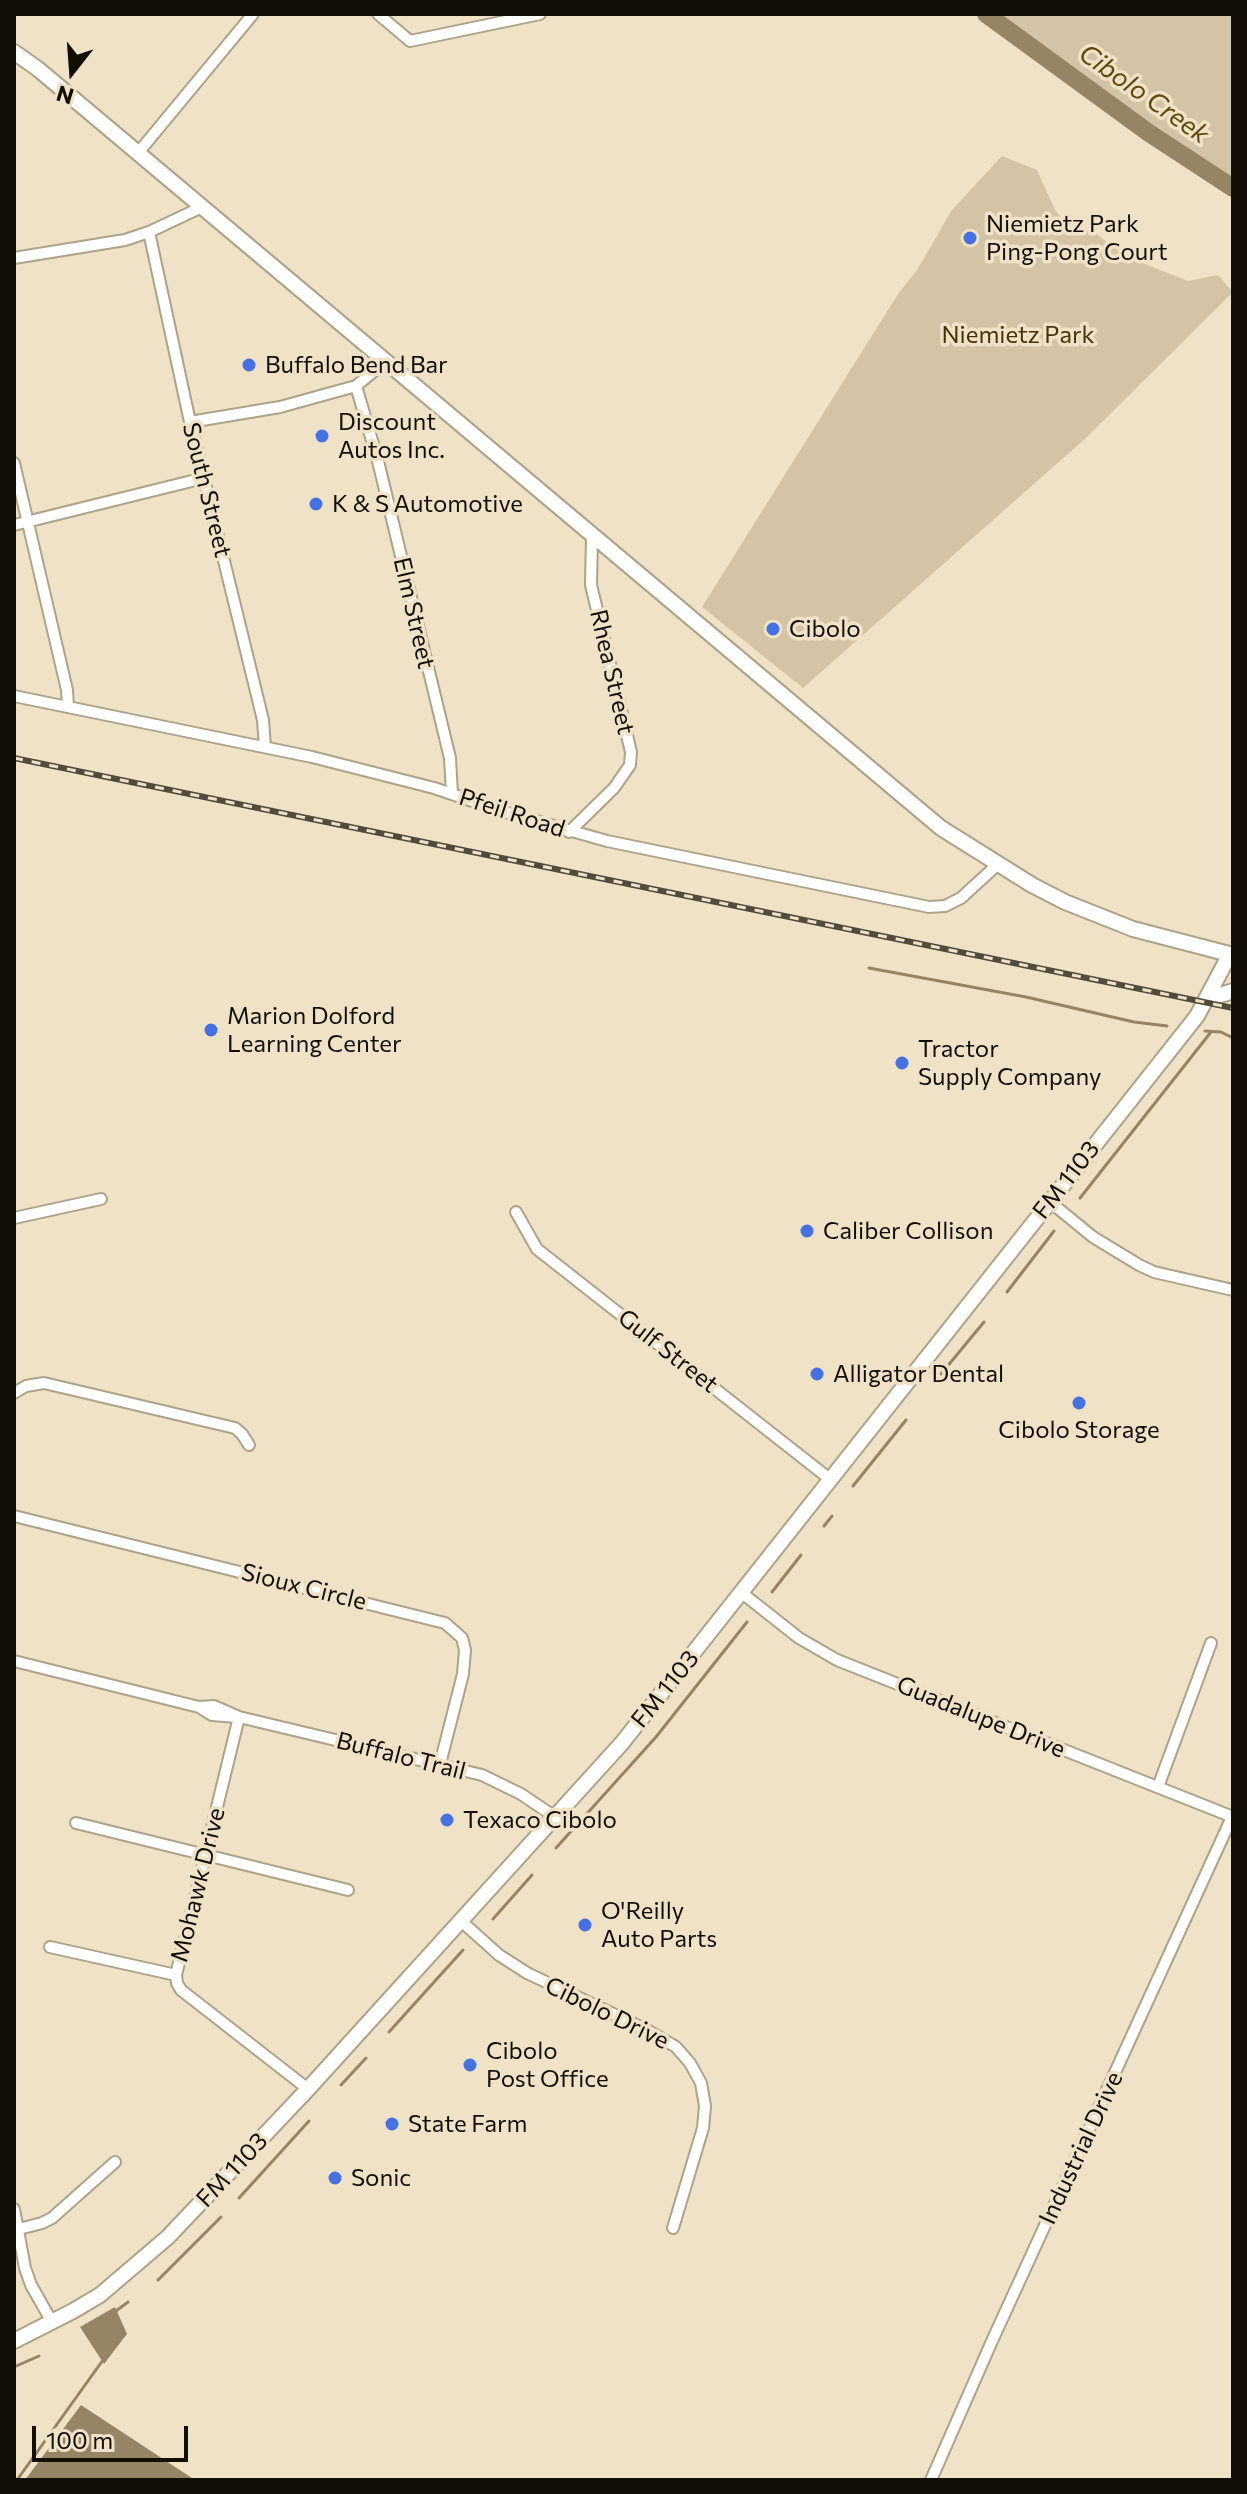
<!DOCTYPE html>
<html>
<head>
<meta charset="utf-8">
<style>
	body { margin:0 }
	#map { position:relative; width:1247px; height:2494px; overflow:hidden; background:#efe2c7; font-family:Commissioner,sans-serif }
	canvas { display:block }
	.frame { position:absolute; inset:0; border:16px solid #120e05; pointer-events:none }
	.north { position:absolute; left:32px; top:32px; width:80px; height:80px; -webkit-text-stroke:6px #efe2c7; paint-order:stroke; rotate:197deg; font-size:22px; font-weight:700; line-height:32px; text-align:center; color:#120e05 }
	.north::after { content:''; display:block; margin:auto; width:28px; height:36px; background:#120e05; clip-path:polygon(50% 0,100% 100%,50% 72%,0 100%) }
	.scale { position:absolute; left:32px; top:2426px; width:156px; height:36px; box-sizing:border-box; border:4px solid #120e05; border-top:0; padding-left:10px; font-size:24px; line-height:28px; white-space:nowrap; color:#120e05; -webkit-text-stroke:6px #efe2c7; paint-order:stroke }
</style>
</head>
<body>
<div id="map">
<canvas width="1247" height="2494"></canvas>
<div class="frame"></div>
<div class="north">N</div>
<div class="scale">100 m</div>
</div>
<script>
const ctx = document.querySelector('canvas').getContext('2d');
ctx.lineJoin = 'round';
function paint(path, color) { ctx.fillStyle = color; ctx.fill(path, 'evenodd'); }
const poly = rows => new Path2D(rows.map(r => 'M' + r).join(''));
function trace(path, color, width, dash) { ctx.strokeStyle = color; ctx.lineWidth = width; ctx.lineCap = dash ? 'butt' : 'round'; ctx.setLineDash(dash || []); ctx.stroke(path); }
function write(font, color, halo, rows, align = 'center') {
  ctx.font = font + ' Commissioner,sans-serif'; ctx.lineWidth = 7; ctx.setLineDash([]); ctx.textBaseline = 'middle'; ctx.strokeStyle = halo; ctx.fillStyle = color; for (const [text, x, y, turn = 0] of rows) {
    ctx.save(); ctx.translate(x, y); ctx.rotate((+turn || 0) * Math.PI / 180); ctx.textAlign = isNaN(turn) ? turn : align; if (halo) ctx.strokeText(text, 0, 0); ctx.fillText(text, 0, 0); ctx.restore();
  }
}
const green = poly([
	[986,14,1233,14,1233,188,1149,133],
	[1002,156,1037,170,1055,210,1069,227,1094,232,1125,256,1188,281,1218,275,1233,292,1087,437,803,688,702,607,898,294,917,270,952,210]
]);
const water = poly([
	[115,2307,127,2334,104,2364,80,2327],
	[81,2405,195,2480,25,2480]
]);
const stream = poly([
	[869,968,1026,997,1134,1022,1167,1026],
	[1205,1031,1221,1032,1233,1038],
	[1080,1198,1211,1032],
	[1007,1292,1054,1231],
	[941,1374,984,1322],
	[853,1486,906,1420],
	[824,1526,832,1516],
	[772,1592,801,1555],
	[556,1848,656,1737,747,1622],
	[493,1919,532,1875],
	[389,2032,463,1950],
	[341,2085,366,2058],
	[239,2198,309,2121],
	[158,2280,221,2217],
	[116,2311,128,2302],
	[14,2367,39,2356],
	[17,2480,103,2360]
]);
const river = poly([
	[986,14,1149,133,1233,188]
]);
const street = poly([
	[378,14,410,41,540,14],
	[138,153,253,14],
	[149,232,190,422,263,720,265,747],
	[14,258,125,240,149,232,202,207],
	[356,386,378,461,450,758,452,794],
	[190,422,280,407,356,386,386,361],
	[14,463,67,690,68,707],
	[14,525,204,478],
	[14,696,312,757,434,788,508,813,607,841,929,907,945,906,961,898,997,865],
	[569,832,614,788,630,765,631,752,591,585,592,536],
	[1049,1201,1093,1237,1139,1265,1154,1272,1233,1290],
	[516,1212,537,1249,831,1480],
	[14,1218,101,1199],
	[14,1393,26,1386,44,1383,235,1428,242,1434,249,1445],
	[14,1516,445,1623,462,1638,465,1650,463,1674,440,1764],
	[742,1593,799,1638,837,1660,1233,1817],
	[14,1661,199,1707,214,1706,239,1717,482,1775,521,1794,555,1817],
	[199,1707,212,1715,237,1717],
	[239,1717,176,1975,177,1983,181,1990,308,2089],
	[1158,1787,1211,1643],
	[76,1823,348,1890],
	[460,1920,499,1955,527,1973,647,2030,676,2047,690,2063,701,2083,705,2106,703,2128,673,2228],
	[50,1947,176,1975],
	[14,2209,25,2268,31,2285,52,2322],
	[19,2229,42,2223,52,2218,115,2162],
	[931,2480,992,2341,1232,1817]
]);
const secondary = poly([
	[14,52,38,69,941,828,1032,885,1065,902,1133,929,1233,955],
	[1208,999,1233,991],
	[14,2341,73,2311,100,2295,168,2237,308,2089,622,1743,1197,1016,1230,954]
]);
const rail = poly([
	[14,758,1233,1008]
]);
const markers = [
	[970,238,8,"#4671e3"],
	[249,365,8,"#4671e3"],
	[322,436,8,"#4671e3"],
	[316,504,8,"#4671e3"],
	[773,629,8,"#4671e3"],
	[211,1030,8,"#4671e3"],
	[902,1063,8,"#4671e3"],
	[807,1231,8,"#4671e3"],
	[817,1374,8,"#4671e3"],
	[1079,1403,8,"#4671e3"],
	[447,1820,8,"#4671e3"],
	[585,1925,8,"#4671e3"],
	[470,2065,8,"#4671e3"],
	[392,2124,8,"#4671e3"],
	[335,2178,8,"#4671e3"]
];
const poiNames = [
	["Niemietz Park",986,224],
	["Ping-Pong Court",986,252],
	["Buffalo Bend Bar",265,365],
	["Discount",338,422],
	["Autos Inc.",338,450],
	["K & S Automotive",332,504],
	["Cibolo",789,629],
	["Marion Dolford",227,1016],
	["Learning Center",227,1044],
	["Tractor",918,1049],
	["Supply Company",918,1077],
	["Caliber Collison",823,1231],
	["Alligator Dental",833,1374],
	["Cibolo Storage",1079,1430,"center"],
	["Texaco Cibolo",463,1820],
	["O'Reilly",601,1911],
	["Auto Parts",601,1939],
	["Cibolo",486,2051],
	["Post Office",486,2079],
	["State Farm",408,2124],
	["Sonic",351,2178]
];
const parkNames = [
	["Niemietz Park",1018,335]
];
const streetNames = [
	["South Street",207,490,76],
	["Elm Street",414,613,77],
	["Rhea Street",612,672,77],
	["Pfeil Road",512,813,18],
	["FM 1103",1066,1180,-52],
	["Gulf Street",668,1351,38],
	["Sioux Circle",304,1587,14],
	["FM 1103",665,1689,-51],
	["Guadalupe Drive",981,1717,22],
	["Buffalo Trail",401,1756,14],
	["Mohawk Drive",198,1885,-76],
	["Cibolo Drive",607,2013,26],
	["Industrial Drive",1081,2148,-65],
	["FM 1103",232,2170,-47]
];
const waterNames = [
	["Cibolo Creek",1144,94,35]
];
paint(green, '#d2c4a4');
paint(water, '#958564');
trace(stream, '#958564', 3);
trace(river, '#958564', 18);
trace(street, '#aea289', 14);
trace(secondary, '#aea289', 18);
trace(street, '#fff', 10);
trace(secondary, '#fff', 14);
trace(rail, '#524b3d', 6);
trace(rail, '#efe2c7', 3, [9]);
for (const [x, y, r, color] of markers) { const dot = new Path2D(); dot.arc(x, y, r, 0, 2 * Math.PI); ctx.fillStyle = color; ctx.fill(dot); trace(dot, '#efe2c7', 3); }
write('24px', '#120e05', '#efe2c7', poiNames, 'left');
write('24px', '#463406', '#efe2c7', parkNames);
write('24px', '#120e05', '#efe2c7', streetNames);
write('italic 26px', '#5f4809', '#efe2c7', waterNames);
</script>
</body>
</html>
